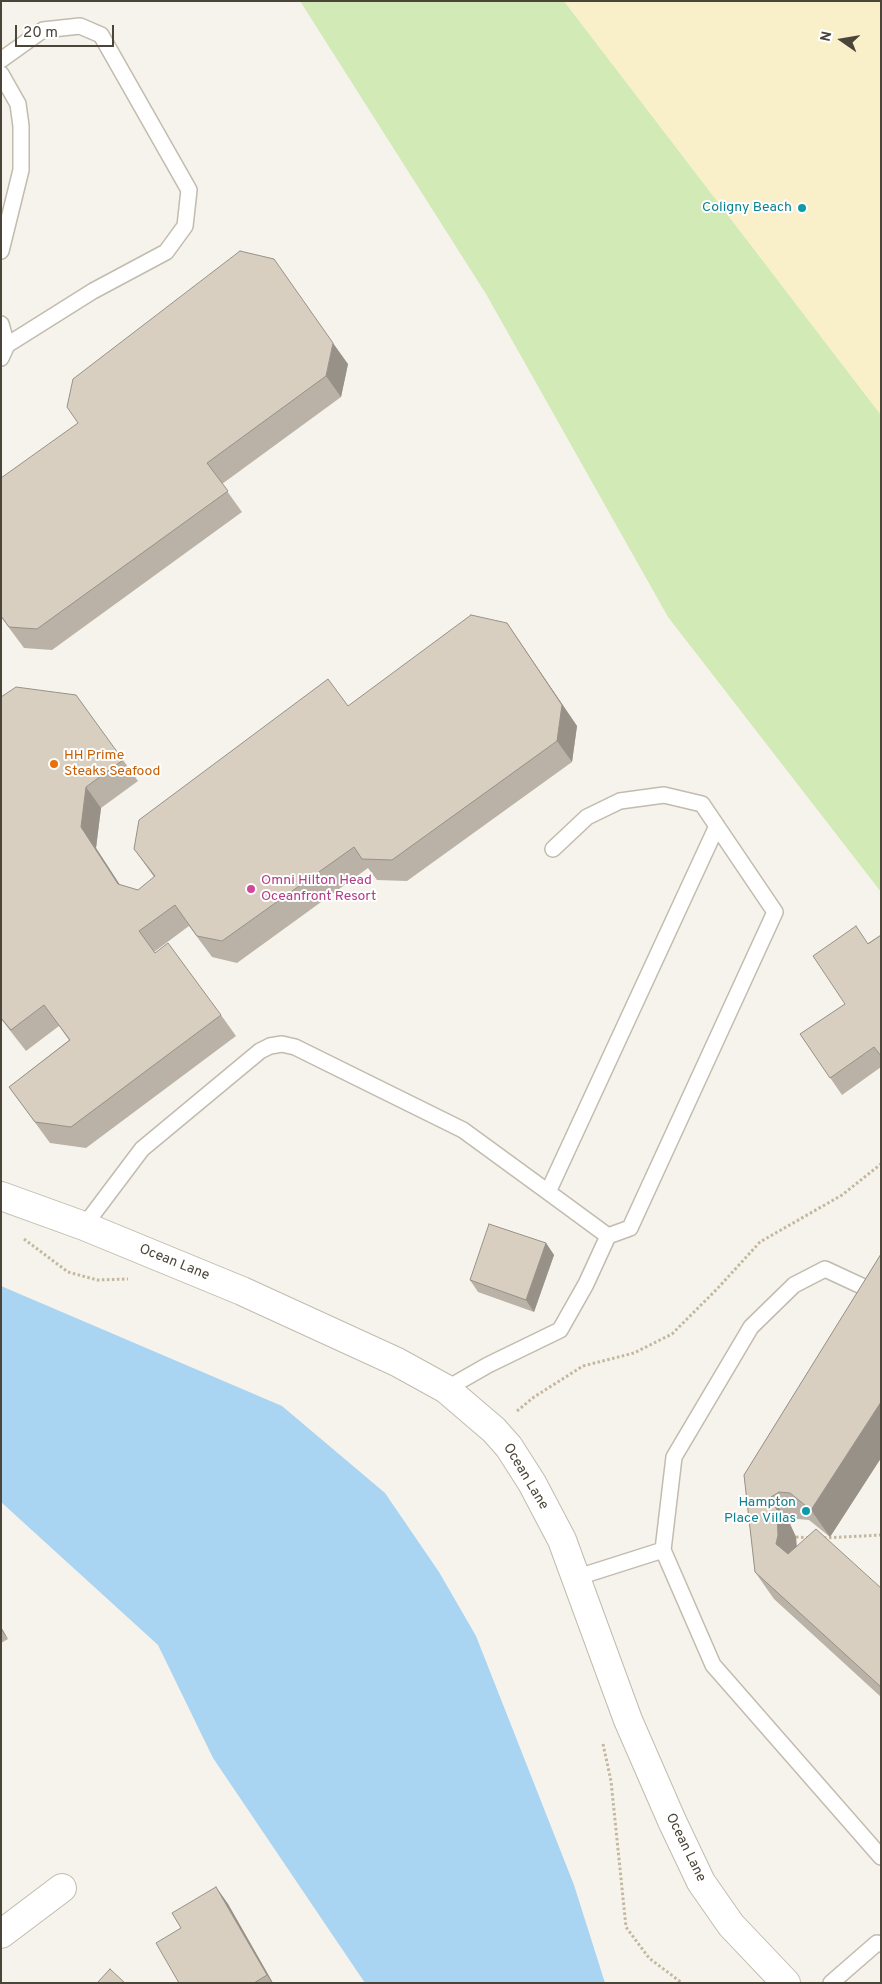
<!DOCTYPE html>
<html>
<head>
<meta charset="utf-8">
<style>
	body { margin:0 }
	#map { position:relative; width:882px; height:1984px; overflow:hidden; background:#f6f3ec; font-family:Overpass,sans-serif }
	canvas { display:block }
	.frame { position:absolute; inset:0; border:2px solid #4b4439; pointer-events:none }
	.north { position:absolute; left:817px; top:15px; width:50px; height:50px; -webkit-text-stroke:4px #fff; paint-order:stroke; rotate:283deg; font-size:14px; font-weight:700; line-height:20px; text-align:center; color:#4b4439 }
	.north::after { content:''; display:block; margin:auto; width:18px; height:22px; background:#4b4439; clip-path:polygon(50% 0,100% 100%,50% 72%,0 100%) }
	.scale { position:absolute; left:15px; top:25px; width:99px; height:22px; box-sizing:border-box; border:2px solid #4b4439; border-top:0; padding-left:6px; font-size:15px; line-height:18px; white-space:nowrap; color:#4b4439; -webkit-text-stroke:4px #fff; paint-order:stroke }
</style>
</head>
<body>
<div id="map">
<canvas width="882" height="1984"></canvas>
<div class="frame"></div>
<div class="north">N</div>
<div class="scale">20 m</div>
</div>
<script>
const ctx = document.querySelector('canvas').getContext('2d');
ctx.lineJoin = 'round';
function paint(path, color) { ctx.fillStyle = color; ctx.fill(path, 'evenodd'); }
const poly = rows => new Path2D(rows.map(r => 'M' + r).join(''));
function trace(path, color, width, dash) { ctx.strokeStyle = color; ctx.lineWidth = width; ctx.lineCap = dash ? 'butt' : 'round'; ctx.setLineDash(dash || []); ctx.stroke(path); }
function write(font, color, halo, rows, align = 'center') {
  ctx.font = font + ' Overpass,sans-serif'; ctx.lineWidth = 4; ctx.setLineDash([]); ctx.textBaseline = 'middle'; ctx.strokeStyle = halo; ctx.fillStyle = color; for (const [text, x, y, turn = 0] of rows) {
    ctx.save(); ctx.translate(x, y); ctx.rotate((+turn || 0) * Math.PI / 180); ctx.textAlign = isNaN(turn) ? turn : align; if (halo) ctx.strokeText(text, 0, 0); ctx.fillText(text, 0, 0); ctx.restore();
  }
}
const green = poly([
	[300,1,564,1,881,415,881,892,668,617,486,294]
]);
const sand = poly([
	[564,1,881,1,881,415]
]);
const water = poly([
	[1,1286,282,1406,385,1493,439,1572,476,1636,574,1885,605,1983,365,1983,213,1758,158,1645,1,1502]
]);
const path = poly([
	[24,1239,68,1272,97,1280,128,1279],
	[517,1411,534,1397,583,1366,634,1353,672,1334,717,1289,760,1242,842,1195,881,1164],
	[796,1537,810,1538],
	[824,1538,881,1535],
	[603,1744,611,1781,626,1927,649,1958,682,1983]
]);
const lane = poly([
	[1,60,43,30,80,26,101,35,189,190,185,226,166,252,93,291,7,345,1,358],
	[1,74,18,104,21,126,21,170,1,251],
	[1,324,7,345],
	[84,1226,142,1149,260,1051,270,1046,282,1044,295,1047,463,1130,548,1192],
	[608,1236,548,1192,717,826],
	[446,1389,488,1365,560,1330,586,1284,608,1236,630,1228,775,912,702,804,664,795,620,801,587,817,553,849],
	[663,1550,713,1665,881,1857],
	[575,1578,663,1550,674,1457,751,1327,794,1285,825,1269,881,1295],
	[831,1983,877,1943,881,1944]
]);
const street = poly([
	[1,1196,84,1226,242,1291,397,1362,446,1389,494,1430,509,1447,532,1483,562,1540,628,1720,672,1821,701,1882,731,1925,786,1983],
	[1,1934,62,1888]
]);
const wall = poly([
	[348,364,341,397,222,484,242,512,52,650,24,648,1,617,1,478],
	[507,623,577,726,572,762,407,881,377,880,368,868,237,963,212,957,189,926,154,952,221,1015,236,1036,86,1148,50,1143,9,1087,69,1040,59,1026,26,1051,1,1019,1,697,123,760,138,781,101,808,96,848,120,885,138,890,154,877,134,849,348,706],
	[881,935,881,1067,842,1095,800,1034,845,1004,868,943],
	[546,1243,554,1255,534,1312,478,1292,470,1280],
	[881,1254,881,1458,830,1537,809,1520,798,1519,790,1524,796,1537,797,1546,881,1588,881,1697,774,1599,755,1572,744,1475],
	[1,1627,8,1639,1,1643],
	[216,1887,228,1904,273,1983,179,1983,181,1928]
]);
const shadedWall = poly([
	[333,343,348,364,341,397,326,376],
	[507,623,577,726,572,762,557,741],
	[86,787,101,808,96,848,133,905,118,884,81,827],
	[546,1243,554,1255,534,1312,526,1300],
	[881,1402,881,1458,830,1537,811,1510],
	[771,1497,790,1524,796,1537,797,1562,776,1544],
	[1,1627,8,1639,1,1630],
	[216,1887,228,1904,273,1983,272,1983,267,1975]
]);
const building = poly([
	[240,251,274,259,333,343,326,376,207,463,228,491,37,629,9,627,1,616,1,478,78,423,67,407,73,379,240,251],
	[471,615,507,623,562,705,557,741,392,860,362,859,354,847,222,941,197,936,175,905,139,931,155,953,168,943,221,1015,71,1127,35,1122,9,1087,70,1040,44,1005,11,1030,1,1018,1,697,16,687,76,695,123,760,86,787,81,827,118,884,138,890,155,876,134,849,139,820,328,679,348,706,471,615],
	[856,926,868,944,881,935,881,1056,874,1047,830,1078,800,1034,845,1004,813,956,856,926],
	[489,1224,546,1243,526,1300,470,1280,489,1224],
	[881,1254,881,1402,811,1510,790,1493,779,1492,771,1497,777,1510,778,1535,776,1544,788,1554,816,1529,881,1588,881,1687,755,1572,744,1475,881,1254],
	[216,1887,267,1975,254,1983,179,1983,156,1943,181,1928,172,1913,216,1887],
	[110,1969,125,1983,97,1983,110,1969]
]);
const markers = [
	[802,208,5,"#0f9aa8"],
	[54,764,5,"#e8710a"],
	[251,889,5,"#d1479c"],
	[806,1511,5,"#0f9aa8"]
];
const cultureNames = [
	["Coligny Beach",792,208],
	["Hampton",796,1503],
	["Place Villas",796,1519]
];
const foodNames = [
	["HH Prime",64,756],
	["Steaks Seafood",64,772]
];
const hotelNames = [
	["Omni Hilton Head",261,881],
	["Oceanfront Resort",261,897]
];
const streetNames = [
	["Ocean Lane",174,1263,22],
	["Ocean Lane",525,1477,59],
	["Ocean Lane",685,1848,64]
];
paint(green, '#d2eab5');
paint(sand, '#f9efc9');
paint(water, '#a9d4f2');
trace(lane, '#c2bbae', 18);
trace(street, '#c2bbae', 30);
trace(path, '#c4b79f', 3, [2.5, 2.5]);
trace(lane, '#fff', 15);
trace(street, '#fff', 28);
paint(wall, '#bab2a6');
paint(shadedWall, '#979187');
paint(building, '#d8cfc1');
trace(building, '#979187', 1);
for (const [x, y, r, color] of markers) { const dot = new Path2D(); dot.arc(x, y, r, 0, 2 * Math.PI); ctx.fillStyle = color; ctx.fill(dot); trace(dot, '#fff', 2); }
write('14px', '#0d838f', '#fff', cultureNames, 'right');
write('14px', '#c56008', '#fff', foodNames, 'left');
write('14px', '#b23c85', '#fff', hotelNames, 'left');
write('14px', '#4b4439', '#fff', streetNames);
</script>
</body>
</html>
